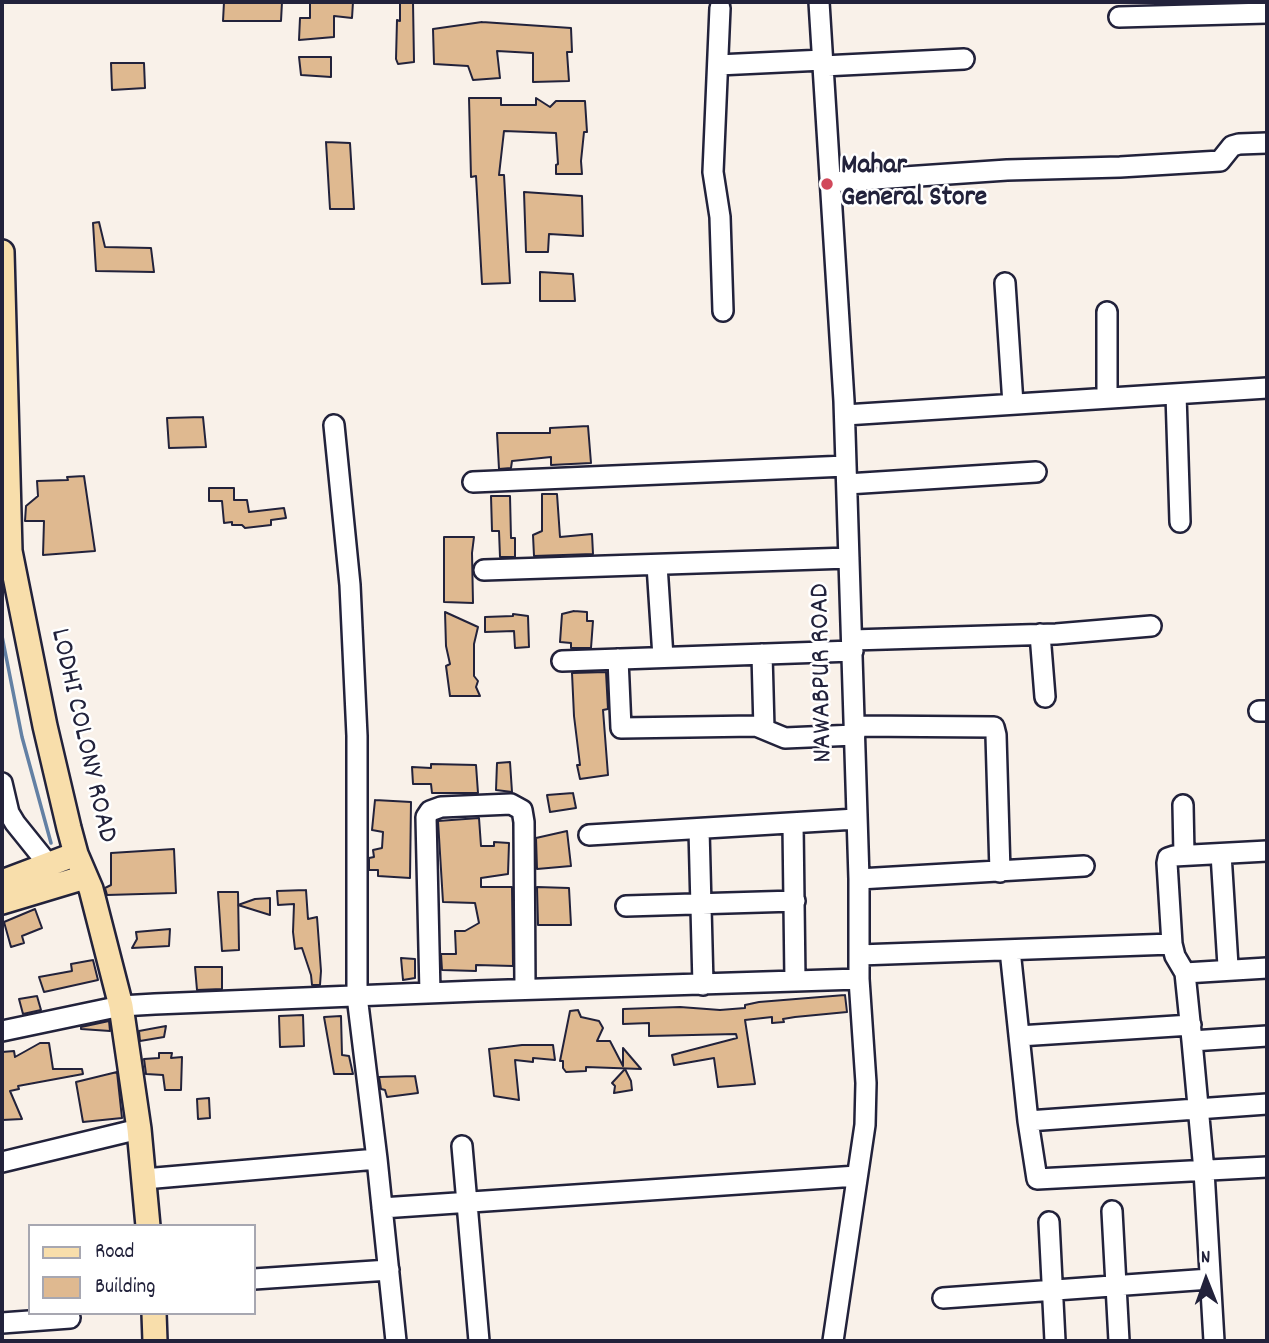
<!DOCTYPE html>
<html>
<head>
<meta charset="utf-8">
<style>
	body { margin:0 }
	#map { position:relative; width:1269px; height:1343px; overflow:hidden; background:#f9f1e9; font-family:Dekko,sans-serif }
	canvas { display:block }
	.frame { position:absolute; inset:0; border:4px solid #22223b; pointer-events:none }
	.legend { position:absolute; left:28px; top:1224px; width:228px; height:91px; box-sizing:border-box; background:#fff; border:2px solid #a7a7b1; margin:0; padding:9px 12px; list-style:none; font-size:21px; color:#22223b }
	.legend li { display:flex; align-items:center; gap:14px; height:35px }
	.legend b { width:35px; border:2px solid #a7a7b1 }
	.north { position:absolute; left:1171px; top:1245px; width:70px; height:70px; -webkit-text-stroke:5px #fff; paint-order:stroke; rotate:359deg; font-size:19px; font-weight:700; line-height:28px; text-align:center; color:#22223b }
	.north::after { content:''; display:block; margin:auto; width:24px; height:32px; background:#22223b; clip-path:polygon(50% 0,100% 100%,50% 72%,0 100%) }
</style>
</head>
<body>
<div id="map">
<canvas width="1269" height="1343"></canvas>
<div class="frame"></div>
<ul class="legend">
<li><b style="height:9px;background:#f8deab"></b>Road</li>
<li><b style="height:19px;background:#dfb990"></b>Building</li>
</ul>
<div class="north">N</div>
</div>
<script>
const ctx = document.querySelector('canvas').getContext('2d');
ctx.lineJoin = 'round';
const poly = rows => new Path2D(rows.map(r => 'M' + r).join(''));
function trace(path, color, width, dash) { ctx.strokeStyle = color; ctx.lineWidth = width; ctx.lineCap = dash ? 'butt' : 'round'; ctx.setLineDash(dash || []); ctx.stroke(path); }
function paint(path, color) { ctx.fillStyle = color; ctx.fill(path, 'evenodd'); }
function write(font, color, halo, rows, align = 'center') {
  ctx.font = font + ' Dekko,sans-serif'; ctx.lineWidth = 5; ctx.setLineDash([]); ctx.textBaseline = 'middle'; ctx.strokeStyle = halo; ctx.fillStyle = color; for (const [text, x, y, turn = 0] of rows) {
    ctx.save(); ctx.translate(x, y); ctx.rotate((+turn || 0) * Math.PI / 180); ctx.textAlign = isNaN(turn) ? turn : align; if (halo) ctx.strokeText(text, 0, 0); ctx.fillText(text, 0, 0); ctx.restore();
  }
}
const stream = poly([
	[2,636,22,737,51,843]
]);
const building = poly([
	[224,2,282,2,281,21,223,21,224,2],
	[310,2,353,2,352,18,334,16,334,37,299,40,300,18,310,18,310,2],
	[400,2,413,2,414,62,398,64,396,59,397,20,400,21,400,2],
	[482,22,571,28,572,52,567,52,569,81,533,82,533,53,497,51,500,78,473,80,468,66,434,64,433,29,482,22],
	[299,57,331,57,331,77,301,75,299,57],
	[111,63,144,63,145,88,112,90,111,63],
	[469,98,501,98,501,105,536,105,536,98,550,107,556,101,585,101,587,132,584,132,581,161,582,174,556,174,556,165,558,164,556,133,504,131,499,175,504,175,510,283,482,284,476,176,471,177,469,98],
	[326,142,350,143,354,209,330,209,326,142],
	[524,192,582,196,583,236,549,234,548,252,526,252,524,192],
	[99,222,105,247,151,248,154,272,96,271,93,223,99,222],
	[540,272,573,274,575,301,540,301,540,272],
	[203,417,206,447,169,448,167,418,203,417],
	[588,426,591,463,551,465,551,457,512,461,511,468,499,469,497,433,550,433,550,428,588,426],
	[84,476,95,551,43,555,44,521,25,521,26,506,38,496,37,481,68,480,67,477,84,476],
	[209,488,234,488,234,500,247,500,249,512,284,508,286,518,271,520,271,525,245,528,242,525,232,525,232,522,224,523,222,501,209,501,209,488],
	[542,494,557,494,560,537,592,534,593,554,534,556,533,535,542,531,542,494],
	[491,496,510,496,511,538,515,538,515,557,500,557,499,531,492,531,491,496],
	[444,537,474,537,472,553,473,603,444,602,444,537],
	[574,611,587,612,587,621,593,621,591,648,571,648,571,643,560,642,562,614,574,611],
	[445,612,478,627,474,644,474,676,478,681,476,687,480,696,450,696,446,666,450,664,446,646,445,612],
	[513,614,528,616,529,647,515,648,514,631,485,632,485,617,513,616,513,614],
	[606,672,608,709,603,710,608,775,580,779,577,765,580,765,574,716,572,673,606,672],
	[510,762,512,792,496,790,497,763,510,762],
	[431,764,476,765,478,793,432,793,431,784,413,784,412,767,431,768,431,764],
	[573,793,576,808,550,812,547,795,573,793],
	[375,800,411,802,410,878,378,876,378,870,369,870,369,858,374,857,373,850,382,848,383,832,372,830,375,800],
	[479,818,481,846,494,846,494,842,509,843,508,874,481,878,481,887,512,887,513,966,476,965,476,971,442,970,441,954,456,954,455,931,465,931,479,923,475,903,443,902,438,821,479,818],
	[567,831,571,866,537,869,536,838,567,831],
	[174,849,176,893,107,895,105,888,111,885,111,853,174,849],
	[537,887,569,888,571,925,538,925,537,887],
	[306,890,308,919,317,917,321,971,320,985,312,985,311,975,302,948,295,949,293,932,294,904,278,905,277,891,306,890],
	[218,892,238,892,239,950,222,951,218,892],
	[270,898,270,915,238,905,255,899,270,898],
	[35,909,42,928,22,936,24,943,11,947,4,922,35,909],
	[170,929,169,946,132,948,137,939,136,932,170,929],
	[401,958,415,959,415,978,403,980,401,958],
	[93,960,98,980,44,992,39,977,72,971,71,964,93,960],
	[195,967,222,967,222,989,197,990,195,967],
	[845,995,847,1012,795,1017,783,1019,784,1022,772,1023,772,1017,745,1020,755,1084,718,1087,714,1058,674,1065,672,1055,737,1038,736,1034,649,1036,649,1023,623,1024,623,1009,680,1007,720,1010,745,1008,745,1005,759,1002,845,995],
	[37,996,41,1010,23,1014,19,999,37,996],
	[578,1010,581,1017,599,1021,603,1028,597,1041,610,1041,623,1066,623,1048,641,1069,586,1067,586,1071,566,1072,563,1068,563,1061,560,1061,570,1011,578,1010],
	[303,1015,304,1046,280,1047,279,1016,303,1015],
	[341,1016,342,1055,349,1056,353,1074,334,1074,324,1017,341,1016],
	[109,1021,110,1031,81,1029,81,1027,109,1021],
	[166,1026,164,1037,140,1041,139,1031,166,1026],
	[40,1043,49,1043,53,1069,82,1069,83,1074,18,1086,19,1089,10,1091,22,1119,2,1120,2,1052,14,1051,15,1057,40,1043],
	[522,1045,553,1045,555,1060,533,1058,533,1062,515,1060,519,1100,494,1096,489,1049,522,1045],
	[159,1053,172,1053,171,1058,182,1057,181,1090,165,1090,163,1075,146,1074,144,1059,159,1058,159,1053],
	[625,1069,631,1081,632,1090,614,1093,615,1086,612,1083,625,1069],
	[117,1072,122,1118,83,1122,76,1082,117,1072],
	[415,1076,418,1093,387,1097,385,1090,381,1089,379,1077,415,1076],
	[209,1098,210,1118,198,1119,197,1099,209,1098]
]);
const minor = poly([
	[819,2,844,401,859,879,859,979,866,1083,865,1125,833,1341],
	[720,8,713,172,720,217,723,311],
	[1119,17,1267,13],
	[718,65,823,60],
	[823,66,964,59],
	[831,182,1007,170,1120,167,1220,161,1232,146,1239,144,1267,143],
	[1005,283,1013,404],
	[1107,312,1107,398],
	[1176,394,1180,522],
	[845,415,1267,388],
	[334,425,350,585,357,736,357,996,377,1159,396,1341],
	[473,482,846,466],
	[847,484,1036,472],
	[657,565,663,657],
	[484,570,849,558],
	[1040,634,1045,697],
	[852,640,1056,634,1151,626],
	[762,654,764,729],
	[618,659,621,728,756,726,785,738,855,735],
	[562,661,853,651],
	[1259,711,1267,711],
	[854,726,994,727,996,735,1000,872],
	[2,783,9,813,15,823,48,864],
	[1183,805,1184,855],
	[793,824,795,981],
	[699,829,703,985],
	[589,835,856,819],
	[1221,854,1228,966],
	[859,879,1084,866],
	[626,906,795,901],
	[1010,950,1028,1121,1037,1179,1267,1167],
	[859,955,1172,944],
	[1185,973,1267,968],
	[430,993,426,817,430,811,441,807,511,804,522,810,524,822,525,989],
	[2,1031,121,1006,155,1004,477,991,859,979],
	[1019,1036,1191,1025],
	[1192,1041,1267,1036],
	[1028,1121,1267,1104],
	[462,1146,479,1341],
	[2,1162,139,1129],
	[144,1179,377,1159],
	[382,1208,857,1176],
	[1112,1211,1119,1341],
	[1049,1222,1055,1341],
	[254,1279,389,1270],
	[943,1298,1210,1279],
	[2,1323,70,1318],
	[1214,1341,1204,1171,1192,1041,1185,973,1175,956,1172,944,1167,863,1168,858,1174,856,1267,851]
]);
const major = poly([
	[2,252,10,551,45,726,69,828,76,854,91,889,121,1006,139,1129,148,1226],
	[2,882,76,854],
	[2,902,85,877],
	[154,1313,155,1341]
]);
const markers = [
	[827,184,7,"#d1495b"]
];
const poiNames = [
	["Mahar",841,168],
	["General Store",841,200]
];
const streetNames = [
	["NAWABPUR ROAD",824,673,-91],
	["LODHI COLONY ROAD",81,736,77]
];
trace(stream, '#6380a4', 3.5);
paint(building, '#dfb990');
trace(building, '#22223b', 2);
trace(minor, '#22223b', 24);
trace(major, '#22223b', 28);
trace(minor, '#fff', 19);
trace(major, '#f8deab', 23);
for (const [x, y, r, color] of markers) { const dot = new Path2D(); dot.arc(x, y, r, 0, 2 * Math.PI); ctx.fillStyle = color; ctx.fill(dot); trace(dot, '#fff', 2.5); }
write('bold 28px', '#22223b', '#fff', poiNames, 'left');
write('28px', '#22223b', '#fff', streetNames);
</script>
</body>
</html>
